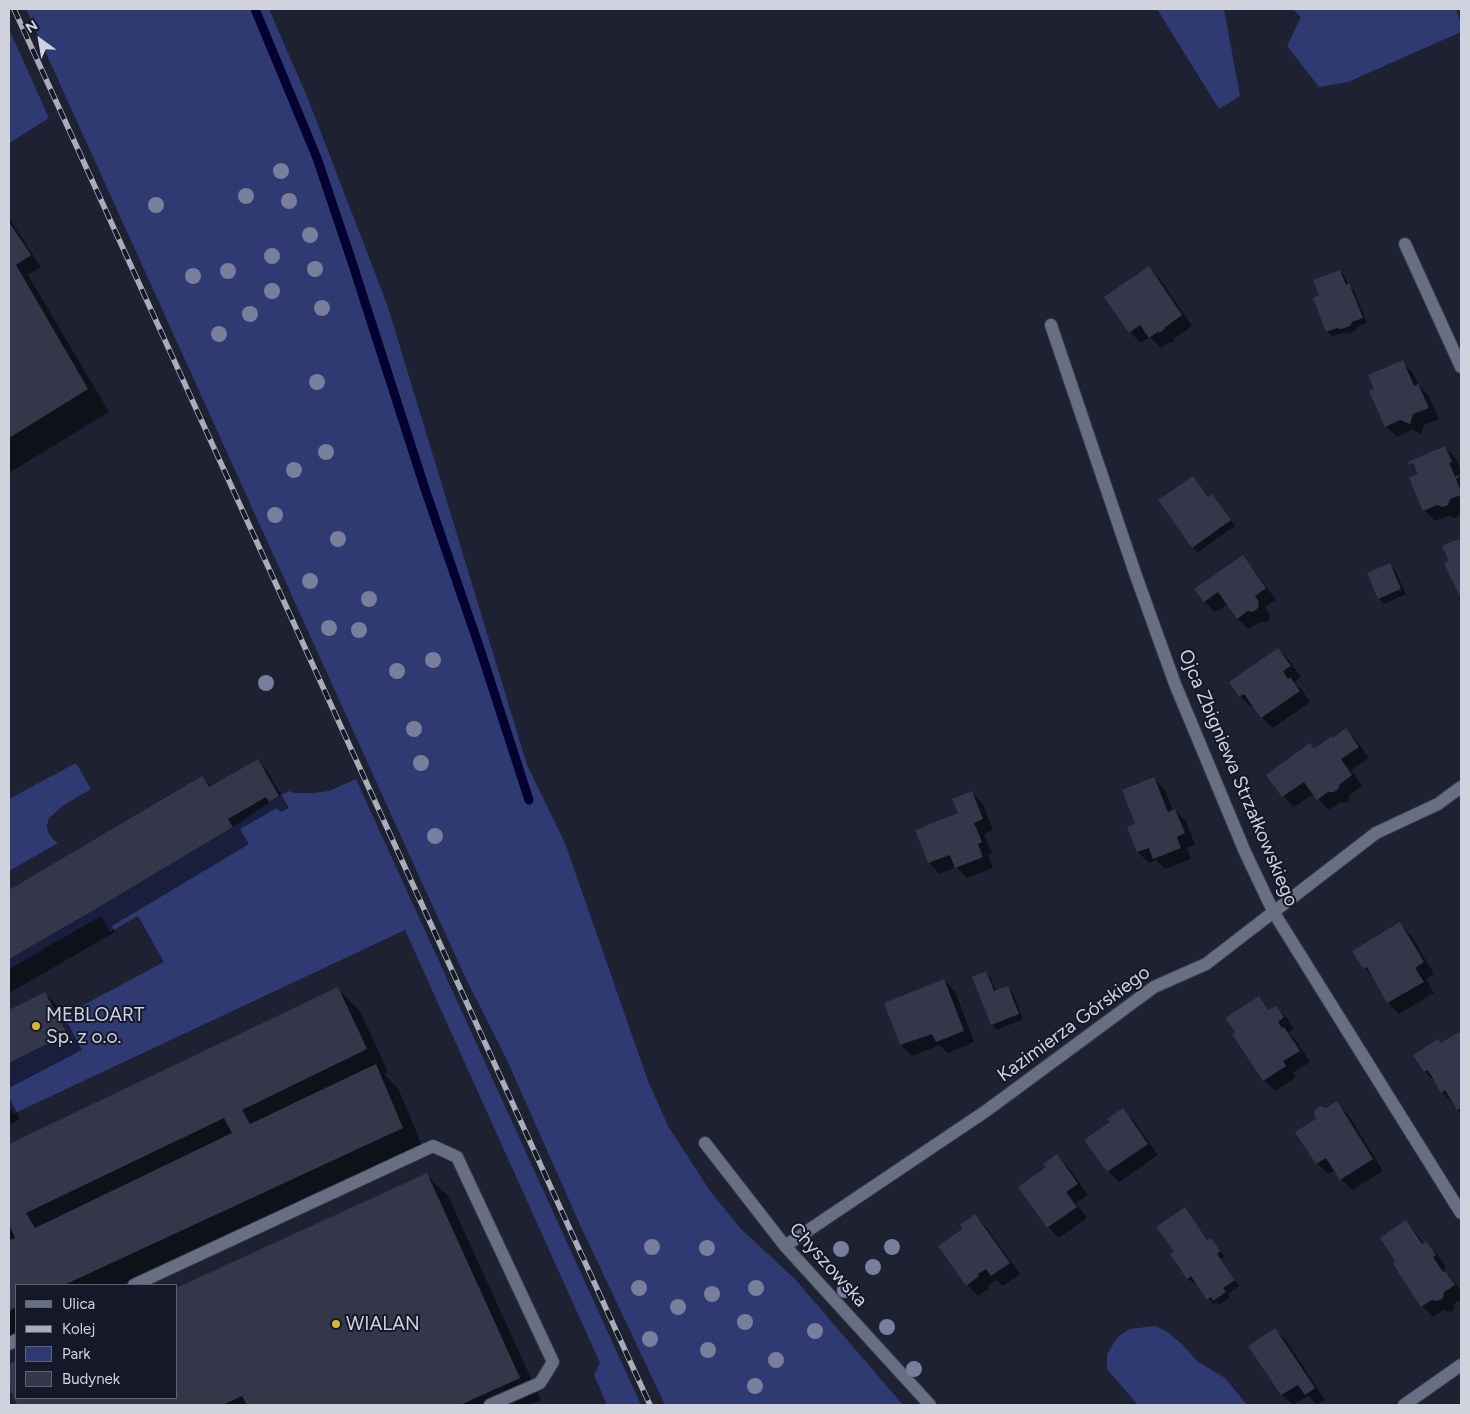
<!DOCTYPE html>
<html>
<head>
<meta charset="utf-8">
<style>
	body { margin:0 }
	#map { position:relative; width:1470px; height:1414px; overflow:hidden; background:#1d2132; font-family:Figtree,sans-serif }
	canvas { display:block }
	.frame { position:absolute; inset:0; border:10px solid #d0d3de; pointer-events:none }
	.legend { position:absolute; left:15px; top:1284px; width:162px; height:115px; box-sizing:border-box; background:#141828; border:1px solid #5f6371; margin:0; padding:6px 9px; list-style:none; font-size:15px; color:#d0d3de }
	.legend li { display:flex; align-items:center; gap:10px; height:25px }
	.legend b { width:25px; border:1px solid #5f6371 }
	.north { position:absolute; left:15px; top:15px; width:50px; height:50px; -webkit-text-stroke:4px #141828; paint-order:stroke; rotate:328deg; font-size:14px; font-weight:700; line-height:20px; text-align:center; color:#d0d3de }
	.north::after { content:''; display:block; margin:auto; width:18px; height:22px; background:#d0d3de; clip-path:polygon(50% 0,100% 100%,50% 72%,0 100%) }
</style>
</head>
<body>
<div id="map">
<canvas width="1470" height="1414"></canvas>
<div class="frame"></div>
<ul class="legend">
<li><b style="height:6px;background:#696f83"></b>Ulica</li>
<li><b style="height:6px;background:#a9acb9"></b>Kolej</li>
<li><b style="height:14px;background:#2f3972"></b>Park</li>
<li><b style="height:14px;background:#333749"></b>Budynek</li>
</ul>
<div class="north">N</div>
</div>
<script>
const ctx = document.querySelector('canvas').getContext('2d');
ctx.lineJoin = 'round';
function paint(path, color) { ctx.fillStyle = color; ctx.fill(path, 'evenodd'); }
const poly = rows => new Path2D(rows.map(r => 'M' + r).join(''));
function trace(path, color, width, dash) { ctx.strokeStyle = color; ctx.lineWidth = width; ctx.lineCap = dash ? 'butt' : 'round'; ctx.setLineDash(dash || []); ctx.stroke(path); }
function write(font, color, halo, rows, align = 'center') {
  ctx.font = font + ' Figtree,sans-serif'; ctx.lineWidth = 4; ctx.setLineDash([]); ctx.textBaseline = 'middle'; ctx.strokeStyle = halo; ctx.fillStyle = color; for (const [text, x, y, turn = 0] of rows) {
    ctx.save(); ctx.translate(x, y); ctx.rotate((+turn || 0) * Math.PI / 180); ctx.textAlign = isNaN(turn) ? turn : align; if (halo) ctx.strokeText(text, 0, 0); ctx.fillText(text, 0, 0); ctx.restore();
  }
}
const green = poly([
	[26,9,269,9,308,99,387,304,527,765,565,843,648,1081,668,1126,710,1191,741,1229,795,1279,903,1405,665,1405,581,1227,506,1058,468,983,428,896],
	[1157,9,1224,9,1240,96,1219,109],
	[1293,9,1456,9,1461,24,1461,32,1348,82,1319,87,1287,46,1301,17],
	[9,29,49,118,9,143],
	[76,763,91,789,64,805,49,818,47,825,48,832,54,840,58,843,9,871,9,799],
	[356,779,641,1405,607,1405,594,1375,600,1363,405,930,13,1114,9,1105,9,1063,66,1034,59,1018,164,962,138,916,110,932,101,916,9,969,9,959,94,910,233,827,279,796,289,791,295,793,313,793,329,791],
	[1155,1326,1166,1331,1182,1344,1197,1361,1225,1378,1247,1405,1138,1405,1107,1369,1107,1354,1117,1338,1129,1329]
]);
const shadow = poly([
	[9,218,41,267,28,275,109,412,9,473],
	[1149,268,1160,279,1192,326,1174,339,1175,341,1171,343,1170,342,1161,348,1150,337,1141,343,1130,332],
	[1340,271,1345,276,1348,285,1354,290,1367,323,1357,327,1355,331,1347,334,1343,333,1332,336,1327,331,1321,296],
	[1402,362,1413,373,1420,387,1429,396,1439,419,1424,425,1421,434,1412,430,1397,437,1386,426],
	[1445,448,1456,458,1461,470,1461,474,1459,474,1461,479,1461,510,1459,515,1455,518,1449,516,1435,521,1424,510,1410,479,1420,475],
	[1212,496,1235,526,1198,552,1193,547,1208,498],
	[1461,539,1461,596,1450,561,1444,547],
	[1242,557,1253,568,1276,600,1265,607,1270,614,1269,620,1265,622,1260,622,1248,629,1237,618,1228,604,1215,612,1204,601],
	[1390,565,1395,570,1406,594,1384,604,1379,599,1369,574],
	[1278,649,1289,660,1301,677,1294,682,1301,689,1310,702,1273,728,1262,718,1253,706,1251,707,1240,696],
	[1346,730,1357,741,1369,758,1351,770,1362,786,1350,795,1349,800,1345,803,1340,802,1328,810,1314,794,1294,807,1283,796,1268,775,1315,750],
	[258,761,268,772,289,808,281,812,277,808,240,829,249,844,112,926,115,932,9,993,9,891,202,778,212,787],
	[1154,779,1165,790,1173,811,1175,810,1186,821,1195,845,1187,848,1191,859,1165,869,1156,860,1149,863,1138,852,1137,825],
	[972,793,983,804,993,830,984,834,992,853,988,855,993,868,967,878,956,867,940,874,929,863],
	[1400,924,1411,935,1434,974,1426,979,1434,993,1399,1014,1388,1003,1375,979,1364,968],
	[986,973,991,978,996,992,1007,988,1013,993,1023,1019,997,1030,992,1024],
	[944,980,955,991,974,1042,948,1053,940,1045,912,1056,901,1045,885,1003],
	[338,989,360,1011,388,1072,384,1074,398,1088,424,1150,133,1285,16,1285,16,1339,9,1343,9,1146],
	[45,993,61,1010,82,1050,9,1088,9,1012],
	[1259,997,1269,1011,1276,1007,1287,1018,1294,1029,1288,1033,1295,1039,1310,1062,1293,1073,1296,1077,1275,1091,1264,1080],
	[1461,1032,1461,1113,1442,1092,1438,1085,1425,1072,1415,1055,1442,1044],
	[9,1097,20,1119,9,1125],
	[1337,1103,1348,1114,1383,1171,1352,1190,1341,1179,1335,1170,1328,1174,1317,1163,1318,1119,1326,1109],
	[1123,1110,1134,1121,1158,1155,1119,1182,1108,1171,1111,1123],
	[1057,1156,1068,1167,1088,1195,1076,1203,1087,1218,1059,1238,1048,1227,1047,1168],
	[426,1174,448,1196,541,1400,529,1405,18,1405,9,1384,9,1366,16,1362,16,1398,176,1398],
	[1189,1214,1208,1241,1211,1239,1225,1257,1221,1259,1239,1286,1228,1294,1230,1297,1219,1305,1216,1302,1213,1304,1196,1281,1193,1283,1188,1278,1175,1252],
	[975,1216,986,1227,1020,1274,1003,1286,996,1280,988,1286,989,1288,978,1296,967,1285,940,1247,964,1229],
	[1406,1222,1416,1233,1424,1244,1426,1243,1437,1254,1446,1267,1444,1268,1448,1275,1461,1291,1461,1299,1455,1303,1454,1309,1450,1312,1444,1310,1433,1317,1422,1306],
	[1275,1329,1286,1340,1325,1400,1317,1405,1308,1396,1293,1405,1282,1395,1250,1346]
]);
const stream = poly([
	[255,9,317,158,352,262,425,489,480,649,529,800]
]);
const building = poly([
	[9,222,31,255,16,265,88,389,9,438],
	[1149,266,1182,315,1164,328,1165,329,1159,333,1159,331,1149,338,1140,325,1129,333,1104,297],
	[1340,270,1346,285,1349,283,1363,318,1352,322,1350,326,1341,329,1337,328,1326,332,1313,298,1319,295,1313,280],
	[1403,360,1414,386,1418,384,1429,408,1413,414,1410,424,1400,420,1385,427,1369,391,1374,389,1368,375],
	[1445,446,1452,462,1449,463,1455,477,1458,475,1459,477,1456,479,1461,491,1461,495,1450,499,1448,505,1443,507,1437,505,1423,511,1409,478,1418,474,1413,463,1409,465,1408,462],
	[1193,476,1208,497,1212,494,1231,520,1192,548,1158,500],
	[1461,538,1461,594,1459,595,1444,563,1449,561,1442,546],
	[1243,555,1266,588,1255,596,1259,602,1258,608,1253,612,1248,611,1237,619,1218,592,1204,602,1194,589],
	[1390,563,1401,589,1378,599,1367,573],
	[1278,648,1291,666,1283,671,1288,679,1290,677,1300,691,1261,718,1244,694,1239,697,1229,682],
	[1346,728,1359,747,1341,759,1352,775,1340,784,1338,789,1334,792,1328,792,1317,800,1304,782,1282,797,1266,775,1310,743,1314,749,1332,736,1333,738],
	[258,759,279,796,269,802,266,797,228,819,233,827,94,910,9,959,9,890,202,776,209,787],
	[1154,777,1168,812,1175,809,1185,833,1177,837,1181,848,1153,859,1149,848,1137,852,1127,827,1135,824,1122,790],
	[972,791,983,819,974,823,982,842,978,844,983,857,955,868,950,855,928,863,915,830,958,813,952,799],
	[1400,922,1424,962,1415,968,1424,982,1387,1003,1367,967,1363,969,1352,951],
	[986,971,994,991,1008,986,1019,1014,991,1025,972,977],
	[944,979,964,1031,936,1042,932,1034,900,1045,884,1003],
	[338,987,367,1049,242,1110,250,1124,376,1064,403,1128,64,1285,16,1285,16,1307,9,1311,9,1240,15,1238,9,1225,9,1144],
	[224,1118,232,1133,35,1228,26,1213],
	[45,992,67,1034,9,1063,9,1010],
	[1259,996,1268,1010,1276,1006,1284,1017,1278,1022,1282,1028,1284,1027,1300,1051,1283,1061,1286,1066,1263,1081,1232,1034,1235,1032,1225,1018],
	[1461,1031,1461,1108,1457,1110,1445,1090,1441,1093,1428,1070,1424,1072,1413,1055,1438,1039,1441,1043],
	[1337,1101,1373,1159,1340,1180,1326,1158,1316,1164,1295,1132,1316,1119,1314,1115,1316,1109,1320,1106,1326,1108],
	[1123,1108,1148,1144,1107,1172,1084,1140,1110,1122,1107,1119],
	[1057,1154,1078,1184,1066,1192,1077,1207,1047,1228,1018,1187,1046,1167,1043,1164],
	[427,1173,520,1378,460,1405,247,1405,242,1396,222,1405,17,1405,9,1387,9,1364,16,1361,16,1398,176,1398,176,1288],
	[1185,1207,1207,1240,1211,1238,1220,1251,1217,1254,1235,1280,1223,1288,1226,1292,1213,1301,1211,1297,1207,1300,1191,1276,1187,1279,1170,1254,1174,1251,1156,1227],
	[975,1214,1010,1263,991,1276,986,1269,978,1274,979,1276,966,1286,938,1246,962,1229,960,1225],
	[1406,1220,1422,1244,1426,1241,1436,1255,1433,1257,1443,1272,1445,1271,1455,1285,1444,1292,1443,1298,1438,1301,1432,1300,1421,1307,1393,1264,1395,1261,1380,1238],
	[1275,1328,1315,1388,1305,1395,1298,1385,1281,1395,1248,1346]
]);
const minor = poly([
	[1405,244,1461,367],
	[1051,325,1135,573,1175,684,1245,852,1274,913,1461,1213],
	[705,1143,785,1246,930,1405],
	[785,1246,986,1111,1154,987,1206,964,1376,833,1438,804,1461,787],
	[134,1285,433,1146,457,1157,553,1362,540,1383,490,1405],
	[9,1344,16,1340],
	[1404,1405,1461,1365]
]);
const rail = poly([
	[14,9,650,1405]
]);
const trees = [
	[281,171],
	[246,196],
	[289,201],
	[156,205],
	[310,235],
	[272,256],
	[315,269],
	[228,271],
	[193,276],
	[272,291],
	[322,308],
	[250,314],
	[219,334],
	[317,382],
	[326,452],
	[294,470],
	[275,515],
	[338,539],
	[310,581],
	[369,599],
	[329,628],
	[359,630],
	[433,660],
	[397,671],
	[266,683],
	[414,729],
	[421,763],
	[435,836],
	[652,1247],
	[892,1247],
	[707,1248],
	[841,1249],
	[873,1267],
	[639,1288],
	[756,1288],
	[845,1290],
	[712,1294],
	[678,1307],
	[745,1322],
	[887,1327],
	[815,1331],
	[650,1339],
	[708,1350],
	[776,1360],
	[914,1369],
	[755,1386]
];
const markers = [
	[36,1026,5,"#d7b434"],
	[336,1324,5,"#d7b434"]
];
const streetNames = [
	["Ojca Zbigniewa Strzałkowskiego",1238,778,67],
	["Kazimierza Górskiego",1074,1024,-36],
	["Chyszowska",828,1265,48]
];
const poiNames = [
	["MEBLOART",46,1015],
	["Sp. z o.o.",46,1037],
	["WIALAN",346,1324]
];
paint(green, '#2f3972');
paint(shadow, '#0007');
trace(stream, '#04002f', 9);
paint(building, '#333749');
trace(minor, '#383b48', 14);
trace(minor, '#696f83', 12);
trace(rail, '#a9acb9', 5.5);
trace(rail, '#141828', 4, [11]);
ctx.fillStyle = '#777f9d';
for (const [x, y] of trees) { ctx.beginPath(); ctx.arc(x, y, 8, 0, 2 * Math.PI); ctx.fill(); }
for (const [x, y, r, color] of markers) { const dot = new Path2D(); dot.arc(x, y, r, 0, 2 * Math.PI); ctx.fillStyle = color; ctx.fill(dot); trace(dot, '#141828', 2); }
write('19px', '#d0d3de', '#141828', streetNames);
write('19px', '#d0d3de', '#141828', poiNames, 'left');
</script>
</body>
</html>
